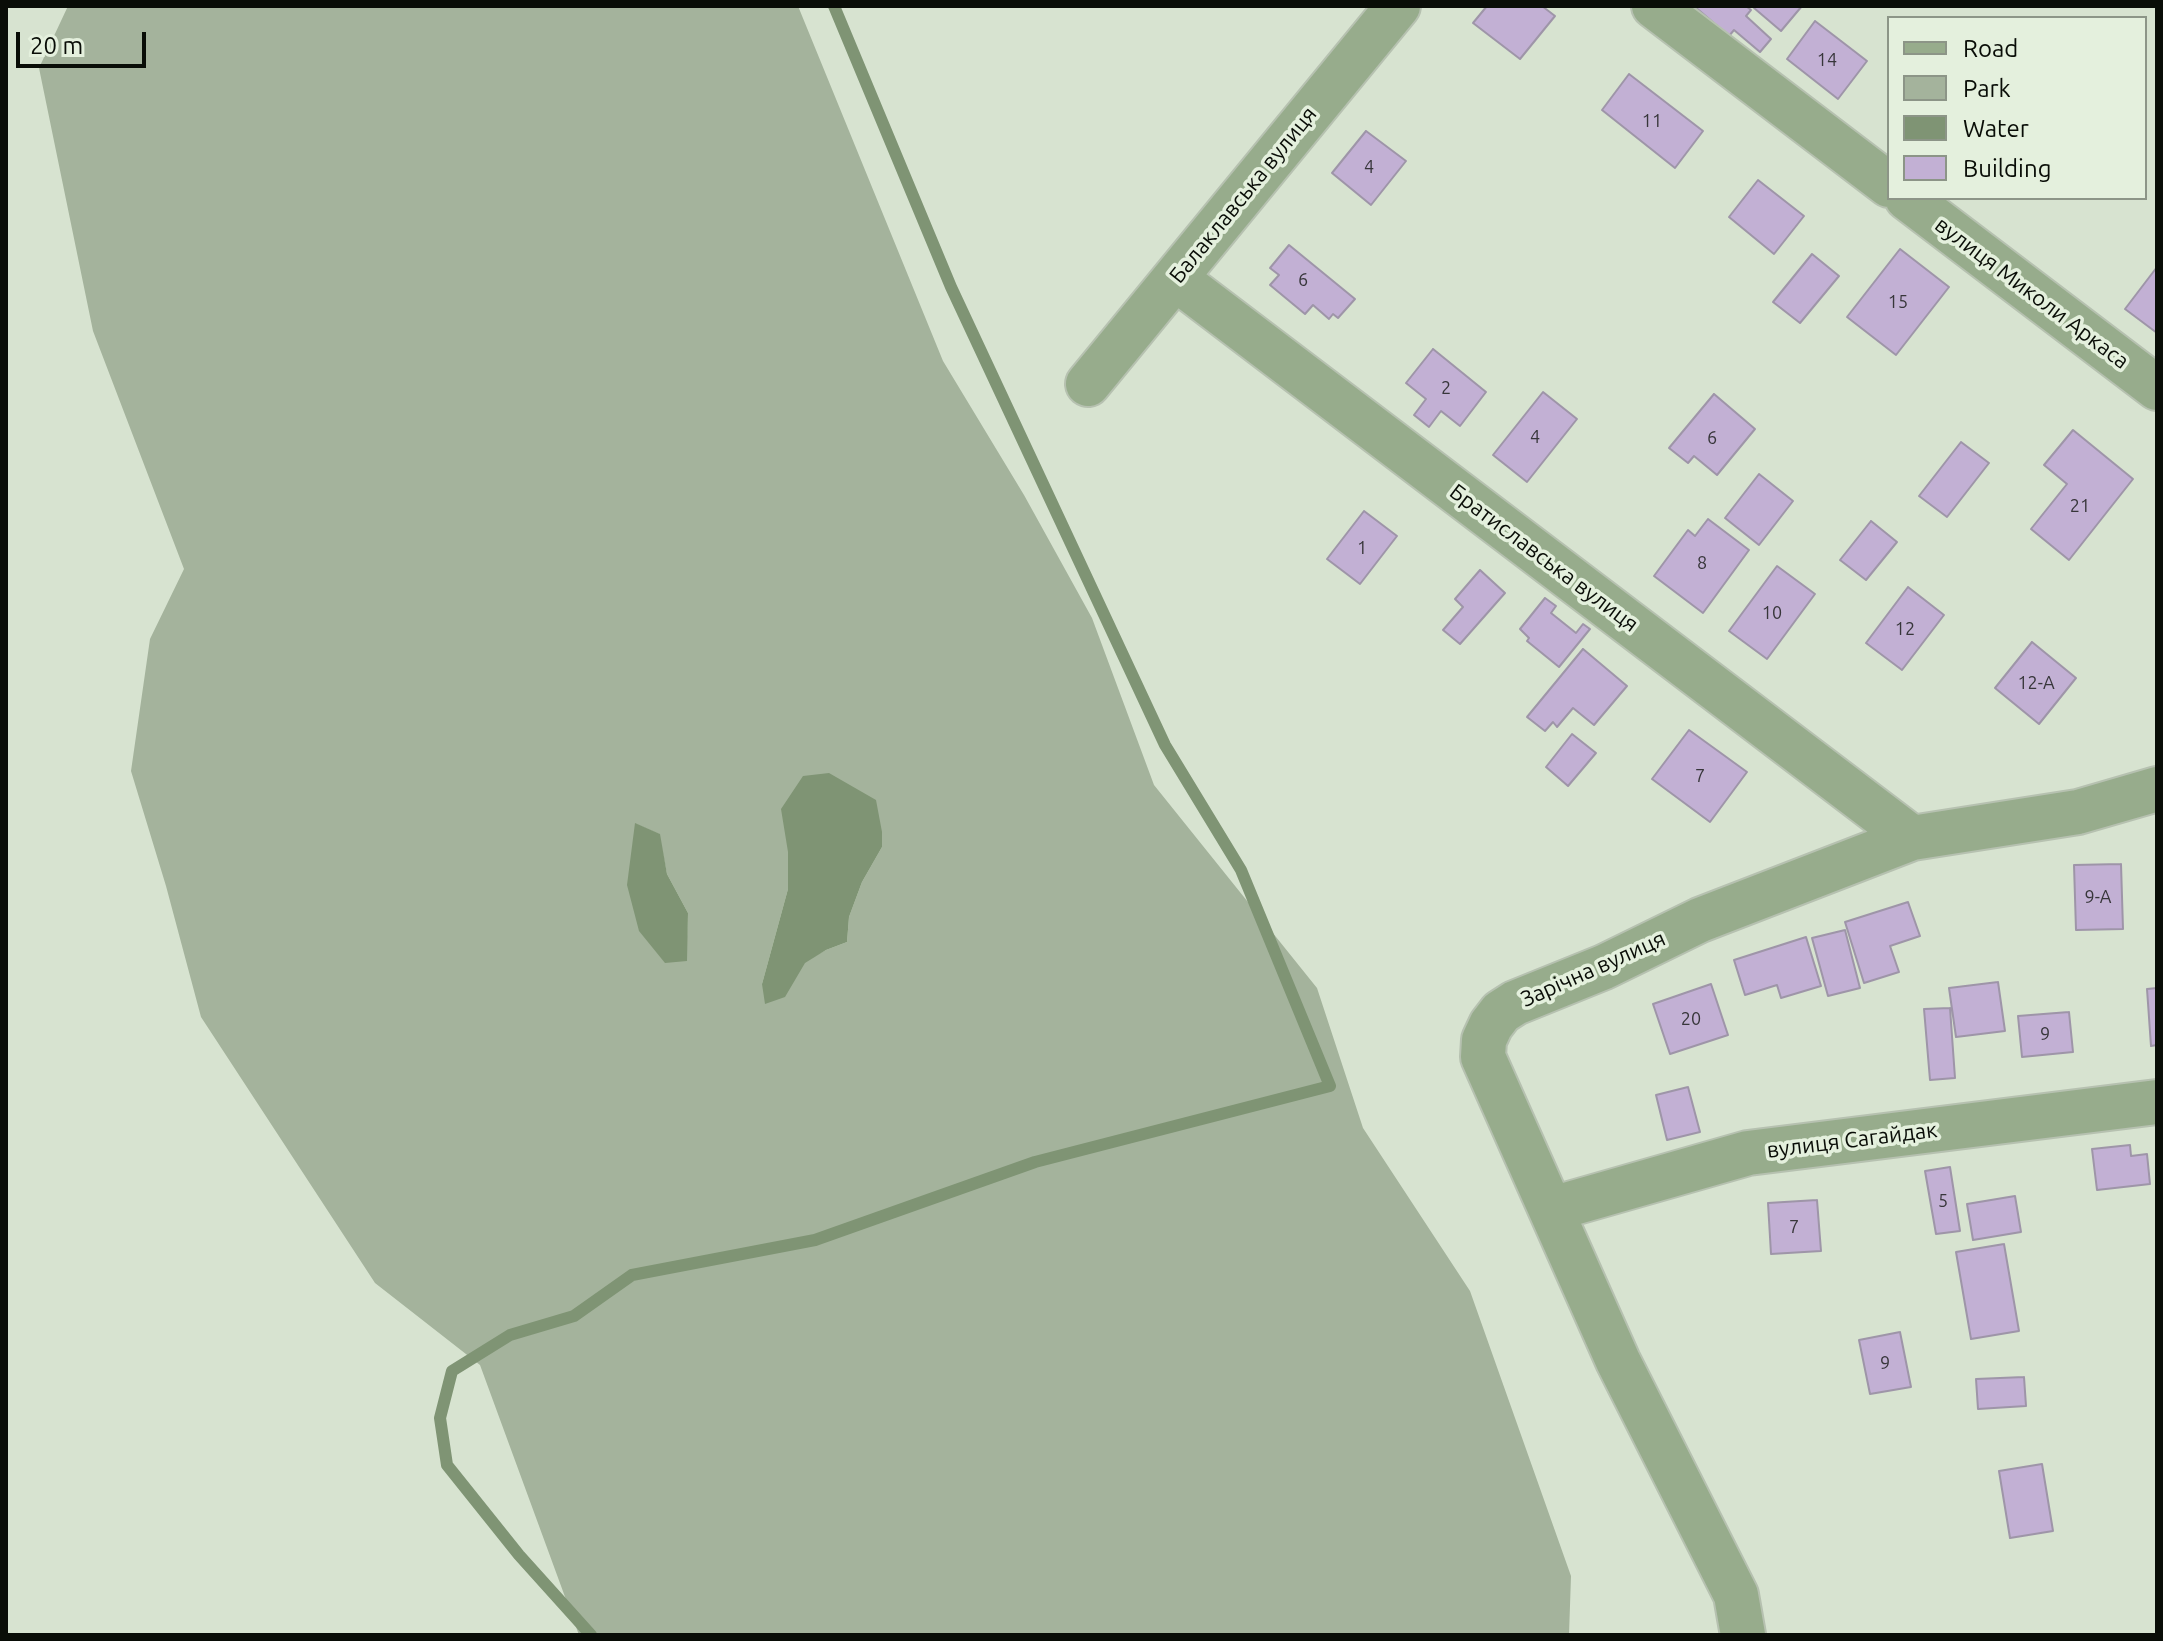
<!DOCTYPE html>
<html>
<head>
<meta charset="utf-8">
<style>
	body { margin:0 }
	#map { position:relative; width:2163px; height:1641px; overflow:hidden; background:#d7e3d0; font-family:Ubuntu,sans-serif }
	canvas { display:block }
	.frame { position:absolute; inset:0; border:8px solid #090d07; pointer-events:none }
	.legend { position:absolute; left:1887px; top:16px; width:260px; height:184px; box-sizing:border-box; background:#e4f0dd; border:2px solid #8c9587; margin:0; padding:10px 14px; list-style:none; font-size:24px; color:#090d07 }
	.legend li { display:flex; align-items:center; gap:16px; height:40px }
	.legend b { width:40px; border:2px solid #8c9587 }
	.scale { position:absolute; left:16px; top:32px; width:130px; height:36px; box-sizing:border-box; border:4px solid #090d07; border-top:0; padding-left:10px; font-size:24px; line-height:28px; white-space:nowrap; color:#090d07; -webkit-text-stroke:6px #e4f0dd; paint-order:stroke }
</style>
</head>
<body>
<div id="map">
<canvas width="2163" height="1641"></canvas>
<div class="frame"></div>
<ul class="legend">
<li><b style="height:10px;background:#97ac8c"></b>Road</li>
<li><b style="height:22px;background:#a4b39c"></b>Park</li>
<li><b style="height:22px;background:#7f9474"></b>Water</li>
<li><b style="height:22px;background:#c2b0d4"></b>Building</li>
</ul>
<div class="scale">20 m</div>
</div>
<script>
const ctx = document.querySelector('canvas').getContext('2d');
ctx.lineJoin = 'round';
function paint(path, color) { ctx.fillStyle = color; ctx.fill(path, 'evenodd'); }
const poly = rows => new Path2D(rows.map(r => 'M' + r).join(''));
function trace(path, color, width, dash) { ctx.strokeStyle = color; ctx.lineWidth = width; ctx.lineCap = dash ? 'butt' : 'round'; ctx.setLineDash(dash || []); ctx.stroke(path); }
function write(font, color, halo, rows, align = 'center') {
  ctx.font = font + ' Ubuntu,sans-serif'; ctx.lineWidth = 7; ctx.setLineDash([]); ctx.textBaseline = 'middle'; ctx.strokeStyle = halo; ctx.fillStyle = color; for (const [text, x, y, turn = 0] of rows) {
    ctx.save(); ctx.translate(x, y); ctx.rotate((+turn || 0) * Math.PI / 180); ctx.textAlign = isNaN(turn) ? turn : align; if (halo) ctx.strokeText(text, 0, 0); ctx.fillText(text, 0, 0); ctx.restore();
  }
}
const green = poly([
	[68,6,798,6,943,361,1024,495,1092,618,1154,785,1317,988,1363,1128,1470,1291,1571,1576,1569,1635,579,1635,480,1365,375,1283,201,1017,166,886,131,771,150,639,184,569,93,331,39,68],
	[636,824,659,834,667,874,688,913,686,961],
	[882,847,862,882,849,917,847,942,826,950,762,984,788,889,788,852]
]);
const water = poly([
	[829,773,876,800,882,832,882,847,862,882,849,917,847,942,826,950,805,963,785,997,765,1004,762,984,788,889,788,852,781,809,803,776],
	[635,823,660,834,667,874,688,913,687,961,665,963,639,931,627,885]
]);
const stream = poly([
	[591,1635,519,1555,447,1465,440,1418,452,1371,510,1335,574,1316,632,1275,815,1240,1035,1162,1330,1086,1241,870,1165,745,951,287,834,6]
]);
const building = poly([
	[1487,6,1542,6,1555,16,1520,59,1473,23,1487,6],
	[1694,6,1746,6,1751,10,1746,16,1771,39,1760,52,1734,30,1729,36,1694,6],
	[1756,6,1802,6,1781,31,1754,8,1756,6],
	[1815,21,1867,61,1838,99,1787,59,1815,21],
	[1629,74,1703,131,1675,168,1602,110,1629,74],
	[1366,131,1406,161,1371,205,1332,173,1366,131],
	[1758,180,1804,216,1774,254,1729,217,1758,180],
	[1289,245,1355,299,1338,318,1333,314,1329,319,1313,305,1305,314,1270,285,1279,275,1270,268,1289,245],
	[1900,249,1949,287,1896,355,1847,317,1900,249],
	[1812,254,1839,276,1800,323,1773,302,1812,254],
	[2157,267,2157,333,2125,309,2157,267],
	[1433,349,1486,392,1460,426,1441,411,1429,427,1414,415,1426,399,1406,383,1433,349],
	[1543,392,1577,419,1527,482,1493,455,1543,392],
	[1714,394,1755,429,1717,475,1694,456,1688,463,1669,448,1714,394],
	[2073,430,2133,479,2069,560,2031,529,2067,484,2044,465,2073,430],
	[1961,442,1989,463,1947,517,1919,496,1961,442],
	[1759,474,1793,501,1759,545,1725,518,1759,474],
	[1364,511,1397,536,1360,584,1327,559,1364,511],
	[1708,519,1749,550,1703,613,1654,576,1688,530,1695,536,1708,519],
	[1871,521,1897,542,1866,580,1840,560,1871,521],
	[1777,566,1815,594,1767,659,1729,631,1777,566],
	[1480,570,1505,593,1460,644,1443,630,1463,607,1455,599,1480,570],
	[1908,587,1944,615,1902,670,1866,643,1908,587],
	[1545,598,1556,606,1551,613,1576,633,1583,624,1590,629,1559,667,1527,641,1529,638,1520,629,1545,598],
	[2032,642,2076,678,2039,724,1995,688,2032,642],
	[1583,649,1627,686,1594,725,1573,708,1557,727,1553,722,1545,731,1527,717,1583,649],
	[1689,730,1747,772,1710,822,1652,779,1689,730],
	[1572,734,1596,753,1568,786,1546,767,1572,734],
	[2121,864,2123,929,2076,930,2074,865,2121,864],
	[1908,902,1920,936,1890,946,1899,972,1864,983,1845,922,1908,902],
	[1845,930,1860,988,1828,996,1812,938,1845,930],
	[1806,937,1821,986,1781,998,1777,985,1745,995,1734,960,1806,937],
	[1998,982,2005,1031,1956,1037,1949,988,1998,982],
	[1711,984,1728,1035,1670,1054,1653,1004,1711,984],
	[2157,988,2157,1045,2151,1046,2147,989,2157,988],
	[1950,1008,1955,1078,1930,1080,1924,1009,1950,1008],
	[2069,1012,2073,1052,2022,1057,2018,1016,2069,1012],
	[1688,1087,1700,1132,1667,1140,1656,1095,1688,1087],
	[2130,1145,2131,1156,2147,1154,2150,1184,2097,1190,2092,1149,2130,1145],
	[1950,1167,1960,1231,1936,1234,1925,1171,1950,1167],
	[2015,1196,2021,1232,1973,1240,1967,1204,2015,1196],
	[1817,1200,1821,1251,1771,1254,1768,1203,1817,1200],
	[2004,1244,2019,1331,1971,1339,1956,1252,2004,1244],
	[1900,1332,1911,1387,1870,1394,1859,1340,1900,1332],
	[2024,1377,2026,1406,1978,1409,1976,1379,2024,1377],
	[2042,1464,2053,1531,2010,1538,1999,1471,2042,1464]
]);
const minor = poly([
	[1654,6,1889,185],
	[1907,198,2157,388],
	[1175,278,1912,838],
	[1088,384,1398,6],
	[1552,1209,1748,1153,2157,1102],
	[1743,1635,1736,1595,1618,1361,1483,1057,1484,1040,1491,1025,1501,1012,1515,1003,1604,967,1700,920,1912,838,2078,812,2157,789]
]);
const numberNames = [
	["14",1827,60],
	["11",1652,121],
	["4",1369,167],
	["6",1303,280],
	["15",1898,302],
	["2",1446,388],
	["4",1535,437],
	["6",1712,438],
	["21",2080,506],
	["1",1362,548],
	["8",1702,563],
	["10",1772,613],
	["12",1905,629],
	["12-А",2036,683],
	["7",1700,776],
	["9-А",2098,897],
	["20",1691,1019],
	["9",2045,1034],
	["5",1943,1201],
	["7",1794,1227],
	["9",1885,1363]
];
const streetNames = [
	["Балаклавська вулиця",1243,195,-51],
	["вулиця Миколи Аркаса",2032,293,37],
	["Братиславська вулиця",1544,558,37],
	["Зарічна вулиця",1593,969,-24],
	["вулиця Сагайдак",1852,1140,-7]
];
paint(green, '#a4b39c');
paint(water, '#7f9474');
trace(stream, '#7f9474', 12);
paint(building, '#c2b0d4');
trace(building, '#9e95a8', 2);
trace(minor, '#b6c1b0', 48);
trace(minor, '#97ac8c', 44);
write('18px', '#37363a', null, numberNames);
write('22px', '#090d07', '#e4f0dd', streetNames);
</script>
</body>
</html>
